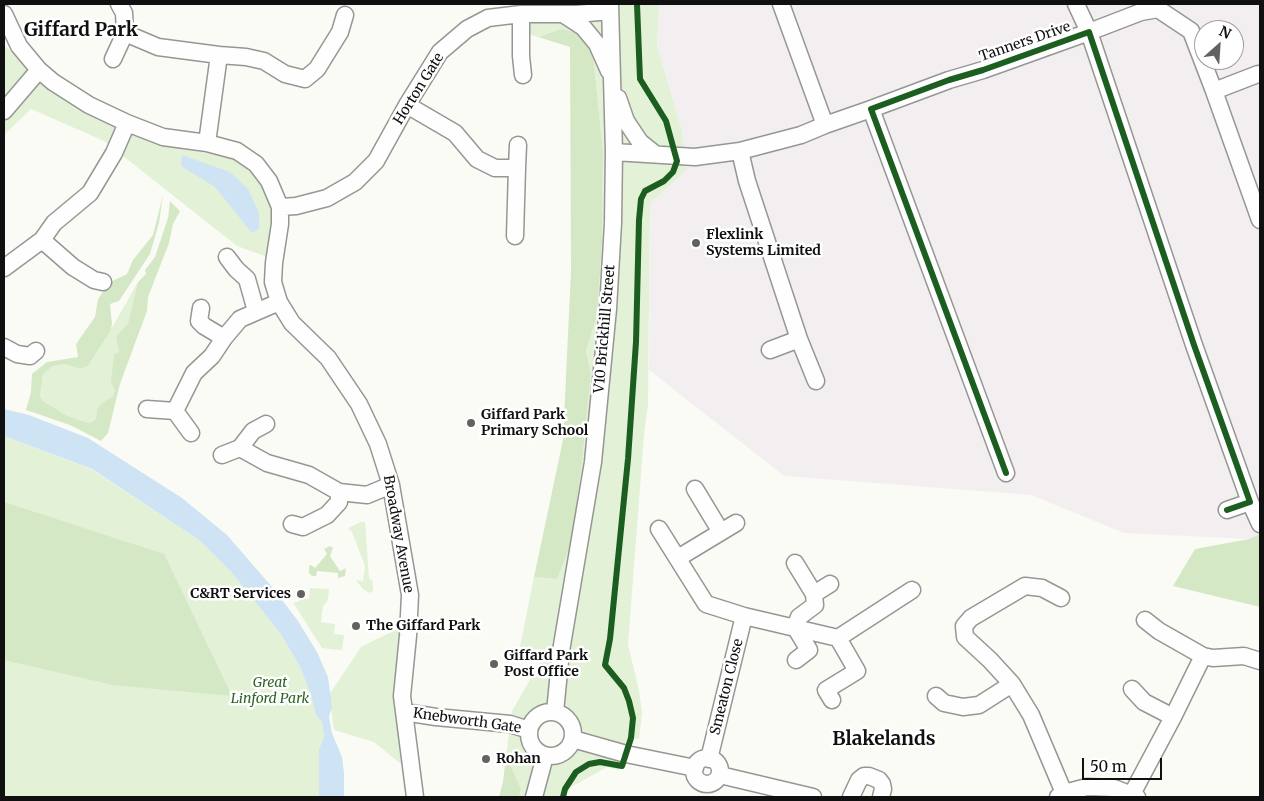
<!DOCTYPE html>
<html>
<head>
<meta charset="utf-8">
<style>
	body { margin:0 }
	#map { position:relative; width:1264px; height:801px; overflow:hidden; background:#fbfbf6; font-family:Merriweather,serif }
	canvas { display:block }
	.frame { position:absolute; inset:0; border:5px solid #101010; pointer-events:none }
	.north { position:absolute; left:1194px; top:20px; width:50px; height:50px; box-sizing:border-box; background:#fff; border:1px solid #9f9f9f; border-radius:50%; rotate:26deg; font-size:14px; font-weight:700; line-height:20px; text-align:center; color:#101010 }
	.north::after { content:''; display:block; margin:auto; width:18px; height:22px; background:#626260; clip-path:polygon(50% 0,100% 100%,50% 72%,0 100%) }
	.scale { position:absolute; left:1082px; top:758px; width:80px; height:22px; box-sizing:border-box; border:2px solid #101010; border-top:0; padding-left:6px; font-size:15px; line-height:18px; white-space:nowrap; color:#101010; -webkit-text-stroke:4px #fff; paint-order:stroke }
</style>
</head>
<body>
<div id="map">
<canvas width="1264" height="801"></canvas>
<div class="frame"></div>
<div class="north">N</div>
<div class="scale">50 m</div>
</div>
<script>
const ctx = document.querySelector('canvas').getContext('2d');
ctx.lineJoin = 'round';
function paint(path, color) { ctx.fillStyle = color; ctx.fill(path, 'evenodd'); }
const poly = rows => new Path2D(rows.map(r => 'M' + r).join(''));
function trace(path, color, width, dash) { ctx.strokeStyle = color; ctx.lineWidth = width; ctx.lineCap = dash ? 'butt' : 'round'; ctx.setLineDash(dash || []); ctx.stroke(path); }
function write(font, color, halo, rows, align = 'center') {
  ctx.font = font + ' Merriweather,serif'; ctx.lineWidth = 5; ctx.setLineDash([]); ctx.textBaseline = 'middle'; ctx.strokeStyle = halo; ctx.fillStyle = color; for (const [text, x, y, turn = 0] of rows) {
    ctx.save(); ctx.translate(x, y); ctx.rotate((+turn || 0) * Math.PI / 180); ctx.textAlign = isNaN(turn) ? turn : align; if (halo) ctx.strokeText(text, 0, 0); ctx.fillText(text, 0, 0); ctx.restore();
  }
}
const industrial = poly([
	[659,4,1258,4,1260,9,1260,534,1249,539,1124,533,1031,495,784,476,649,370,650,203,687,170,682,131,657,45],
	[1204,30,1234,30,1234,60,1204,60]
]);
const green = poly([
	[581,4,659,4,657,45,682,131,687,170,650,203,648,404,644,435,628,645,639,690,642,713,639,739,631,738,622,766,619,770,607,767,566,790,565,797,519,797,521,789,506,755,512,711,543,657,539,656,539,650,520,647,534,577,557,579,571,545,582,463,591,373,586,351,597,315,602,244,603,152,593,54,561,29,538,37,521,32,521,14,577,14],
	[548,711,561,714,566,717,572,727,573,733,568,749,558,755,551,756,538,753,531,745,528,738,528,732,531,723,539,715],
	[5,46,76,106,164,145,237,159,262,184,273,211,270,258,237,246,104,141,31,109,4,135,4,47],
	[138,282,128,323,116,337,119,352,114,356,115,390,113,396,102,403,97,409,96,419,90,423,79,420,66,415,43,401,40,396,43,375,47,370,51,367,64,364,81,369,88,366,109,333],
	[4,436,91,469,199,540,233,574,280,633,300,667,311,695,316,715,322,722,324,737,319,749,319,797,4,797],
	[361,522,365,522,369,579,372,580,373,586,373,591,369,593,362,588,356,580,363,581,365,566,352,532,348,528],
	[310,588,329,589,328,600,323,606,321,622,335,624,334,634,344,635,342,650,357,652,322,648,294,604,294,602,299,602,300,598,309,599],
	[405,625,395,705,401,764,374,742,334,730,329,695,361,647]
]);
const forest = poly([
	[561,29,578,33,593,54,603,152,602,244,597,316,586,351,591,373,582,463,571,545,557,579,534,577,563,440,571,271,570,47,538,37],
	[163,195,159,223,150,254,119,301,110,304,112,323,111,330,88,366,81,369,64,364,51,367,43,375,40,396,43,401,66,415,79,420,90,423,96,419,97,409,102,403,113,396,115,390,111,382,114,355,119,352,116,337,128,323,138,282,146,274,145,270,155,257,168,218,170,201,180,211,173,224,169,243,148,297,147,311,120,384,108,433,101,441,70,425,26,410,31,392,32,374,47,362,78,357,76,344,95,317,98,299,110,282,127,274,133,260,153,235],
	[4,502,164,554,232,696,113,685,4,660],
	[1260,534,1260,607,1173,586,1195,549,1249,539],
	[330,546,333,548,330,556,340,571,346,568,345,576,338,578,338,573,317,571,316,576,312,576,309,573,309,566,311,565,315,568,327,554,324,549],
	[506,755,521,789,519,797,499,797,503,782]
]);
const water = poly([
	[182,155,230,172,248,189,259,213,259,229,252,233,215,187,181,166],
	[4,409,29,415,88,438,182,498,227,535,273,588,298,621,317,652,328,677,332,707,329,717,332,733,342,757,344,773,344,797,319,797,319,749,324,737,322,722,316,715,311,695,300,667,280,633,233,574,199,540,92,469,4,436]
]);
const minor = poly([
	[119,4,124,13,125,33,158,47,219,55],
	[781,4,825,125,871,109],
	[1076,4,1089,32,1141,12,1158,9,1191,31,1214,91,1260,220],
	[4,14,19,46,39,70,53,82,89,105,127,123,163,137,207,143,237,151,256,164,269,181,280,207,280,224,274,263,273,282,279,302,292,323,328,358,359,404,378,444,391,485,410,595,408,636,402,696,415,797],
	[521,14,521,56,523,75],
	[563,14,583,27,597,44,609,71],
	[113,59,125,33],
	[1214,91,1258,74],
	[618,98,626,121,640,142,655,154],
	[407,105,455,133,477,159,495,168,517,168,515,236],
	[4,111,39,70],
	[207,143,219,55,246,57,264,61,285,74,305,79,317,69,340,32,345,15],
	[614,152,695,157,740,151],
	[517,168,518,145],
	[280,207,296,206,327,198,355,182,376,161,407,105,440,52,467,29,488,18,521,14,577,14,610,11],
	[42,240,73,267,94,280,103,282],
	[227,257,236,269,247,279,256,311],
	[4,268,42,240,54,223,90,193,114,153,127,123],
	[201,308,199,321,204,326,224,338],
	[4,347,17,354,30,356,36,351],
	[770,350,799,339],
	[816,381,799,339,747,181,740,151,801,135,825,125],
	[147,409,175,411,194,373,212,356,224,338,240,319,279,302],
	[175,411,191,433],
	[240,448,253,431,266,424],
	[222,455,240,448,267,463,309,475,339,492,367,495,391,485],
	[1006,473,871,109,949,80,983,70,1089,32,1194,345,1250,502,1227,510],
	[1250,502,1260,524],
	[292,524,303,527,327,515,339,502,339,492],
	[659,529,706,604,744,616],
	[721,532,736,523],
	[678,558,721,532,695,489],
	[795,563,814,594,830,584],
	[1145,620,1159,631,1203,656],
	[838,638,912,590],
	[796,660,809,650,795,627,799,617,815,605,814,594],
	[1012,684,1031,715,1064,793],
	[1132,689,1144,702,1173,717,1203,656,1213,658,1244,656,1260,661],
	[936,696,944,703,963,707,979,705,1012,684,990,660,965,637,964,626,971,618,1025,586,1042,588,1061,598],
	'529 734a22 22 0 1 1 44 0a22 22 0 1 1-44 0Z',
	[404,712,436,717,510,724,529,730],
	[555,712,561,651,593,462,608,309,613,223,614,152,610,4],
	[573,739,626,754,695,768],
	'694 771a13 13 0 1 1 26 0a13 13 0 1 1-26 0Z',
	[709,759,744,616,838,638,857,671,826,690,832,700],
	[720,775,813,797],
	[1132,794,1173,717],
	[534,797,545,756],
	[851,797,859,780,864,776,869,776,879,780,882,784,883,789,881,797],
	[1058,797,1064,793,1087,787,1114,788,1137,797]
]);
const cycleway = poly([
	[1006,473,871,109,949,80,983,70,1089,32,1194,345,1250,502,1227,510],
	[563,797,565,789,576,772,589,764,600,762,622,766,631,738,633,718,629,701,624,688,605,665,610,639,628,459,636,342,639,220,641,199,645,191,664,181,673,172,677,161,666,121,640,79,637,4]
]);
const markers = [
	[696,243,5,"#626260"],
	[471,423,5,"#626260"],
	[301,594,5,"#626260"],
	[356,626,5,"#626260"],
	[494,664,5,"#626260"],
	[486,759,5,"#626260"]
];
const streetNames = [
	["Tanners Drive",1025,42,-19],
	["Horton Gate",419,89,-58],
	["V10 Brickhill Street",605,329,-85],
	["Broadway Avenue",398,534,80],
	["Smeaton Close",727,687,-76],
	["Knebworth Gate",467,721,8]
];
const poiNames = [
	["Flexlink",706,235],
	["Systems Limited",706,251],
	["Giffard Park",481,415],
	["Primary School",481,431],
	["C&RT Services",291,594,"right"],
	["The Giffard Park",366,626],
	["Giffard Park",504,656],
	["Post Office",504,672],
	["Rohan",496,759]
];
const parkNames = [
	["Great",270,683],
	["Linford Park",270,699]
];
const districtNames = [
	["Giffard Park",81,31],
	["Blakelands",884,740]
];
paint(industrial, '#f3eff1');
paint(green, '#e3f1d7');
paint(forest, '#d4e8c6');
paint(water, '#cee4f4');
trace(minor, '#969694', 19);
trace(minor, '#fefefe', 16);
trace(cycleway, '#1b5e20', 6);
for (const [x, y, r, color] of markers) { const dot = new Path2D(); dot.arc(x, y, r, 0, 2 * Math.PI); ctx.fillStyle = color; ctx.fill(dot); trace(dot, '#fff', 2); }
write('14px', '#101010', '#fff', streetNames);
write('bold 14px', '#101010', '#fff', poiNames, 'left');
write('italic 14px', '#2c6523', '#fff', parkNames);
write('bold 19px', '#101010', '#fff', districtNames);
</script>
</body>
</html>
